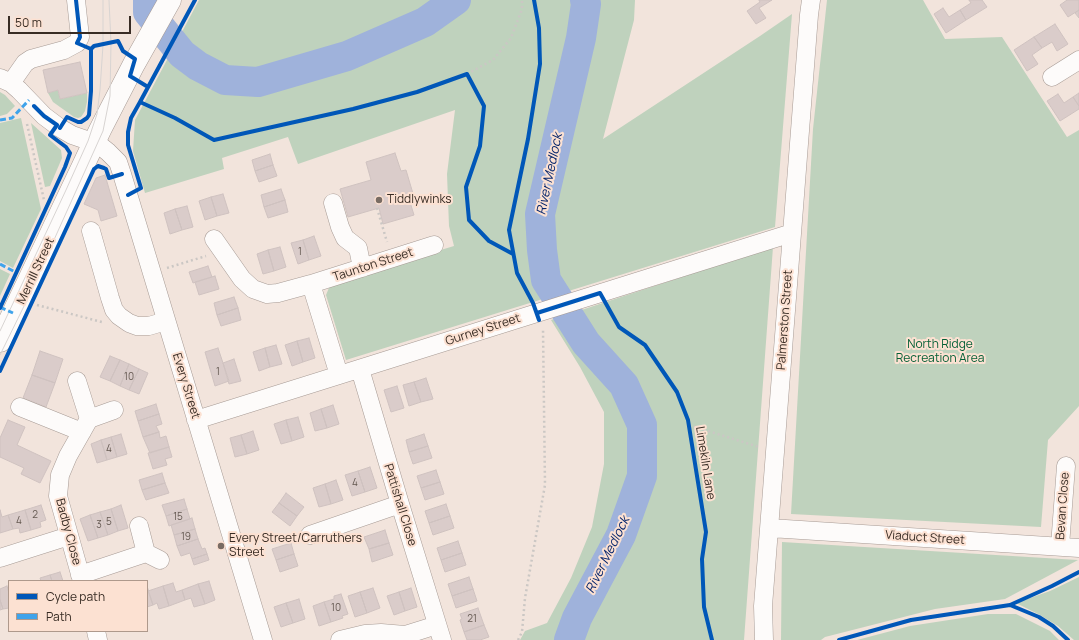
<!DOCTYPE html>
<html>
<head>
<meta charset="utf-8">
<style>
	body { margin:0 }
	#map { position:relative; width:1079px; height:640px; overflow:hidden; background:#f2e4dc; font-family:Manrope,sans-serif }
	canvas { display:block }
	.legend { position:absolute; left:8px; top:580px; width:140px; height:52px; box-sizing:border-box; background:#fce1d2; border:1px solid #ae998c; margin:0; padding:5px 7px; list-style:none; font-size:12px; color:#382c24 }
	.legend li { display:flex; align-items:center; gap:8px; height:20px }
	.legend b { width:20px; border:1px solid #ae998c }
	.scale { position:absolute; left:8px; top:16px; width:123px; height:18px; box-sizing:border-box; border:2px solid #382c24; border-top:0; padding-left:5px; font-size:12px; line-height:14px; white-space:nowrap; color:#382c24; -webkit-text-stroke:3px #fce1d2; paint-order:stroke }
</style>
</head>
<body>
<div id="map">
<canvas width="1079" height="640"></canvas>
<ul class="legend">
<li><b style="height:5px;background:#0057b8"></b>Cycle path</li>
<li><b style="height:5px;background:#3fa3eb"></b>Path</li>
</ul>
<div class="scale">50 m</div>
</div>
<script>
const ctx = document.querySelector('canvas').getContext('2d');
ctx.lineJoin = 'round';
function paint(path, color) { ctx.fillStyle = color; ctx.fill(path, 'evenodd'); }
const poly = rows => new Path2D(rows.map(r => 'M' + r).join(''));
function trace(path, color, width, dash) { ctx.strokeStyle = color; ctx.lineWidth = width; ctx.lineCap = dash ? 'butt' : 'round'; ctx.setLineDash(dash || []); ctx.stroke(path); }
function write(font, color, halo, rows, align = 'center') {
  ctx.font = font + ' Manrope,sans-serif'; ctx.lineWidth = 4; ctx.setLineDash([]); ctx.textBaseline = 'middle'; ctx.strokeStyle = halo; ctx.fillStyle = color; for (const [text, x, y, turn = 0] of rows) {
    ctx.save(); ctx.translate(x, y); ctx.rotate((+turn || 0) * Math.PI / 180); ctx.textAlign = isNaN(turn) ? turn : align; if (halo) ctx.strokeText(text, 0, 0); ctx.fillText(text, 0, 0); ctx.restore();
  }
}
const green = poly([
	[199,0,635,0,634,20,603,139,760,36,792,14,775,227,346,360,326,295,331,283,454,246,449,226,447,174,455,110,298,164,288,137,222,158,224,169,145,193,133,151,135,120],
	[827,0,923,0,945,39,1002,37,1067,137,1079,130,1079,406,1048,440,1041,527,791,514,813,129],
	[58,90,60,99,87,93,87,102,85,111,81,117,78,118,74,117,53,102,48,93],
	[0,92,5,95,15,106,7,114,0,116],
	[21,118,41,209,13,268,0,261,0,123],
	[31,123,61,150,62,158,50,186,45,187],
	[773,247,744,640,520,640,525,631,547,623,571,578,592,527,604,464,604,412,580,367,551,320],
	[0,269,10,274,0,296],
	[782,542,1078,560,1005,599,935,609,825,637,821,640,781,640],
	[1079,577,1079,640,1074,640,1058,626,1040,615,1016,603,1050,591],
	[988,614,1016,614,1050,631,1059,640,857,640,910,626]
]);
const river = poly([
	[148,0,148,12,182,54,198,66,225,80,258,82,347,56,425,22,456,0],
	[569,640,577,618,621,535,642,476,642,425,624,385,586,343,546,280,542,250,540,214,581,38,586,4,585,0]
]);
const building = poly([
	[759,0,772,0,759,8,766,18,756,24,747,11,760,2,759,0],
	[969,0,982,0,987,7,966,20,960,10,971,3,969,0],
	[1067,0,1079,0,1079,10,1068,17,1060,5,1067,0],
	[943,8,949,17,960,10,966,20,946,33,934,14,943,8],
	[1079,10,1079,18,1075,13,1079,10],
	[1055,24,1068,44,1057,51,1052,42,1042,48,1034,37,1055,24],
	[1034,37,1042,48,1032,55,1038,64,1027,71,1014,50,1034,37],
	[80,62,87,93,60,99,58,90,48,93,43,70,80,62],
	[1079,93,1079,106,1073,97,1079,93],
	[1058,94,1064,103,1073,97,1079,106,1079,109,1060,121,1047,101,1058,94],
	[395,153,401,171,406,170,414,197,409,199,414,215,383,224,379,208,348,217,340,189,371,180,366,162,395,153],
	[270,154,273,165,255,171,252,160,270,154],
	[273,165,277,176,259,182,255,171,273,165],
	[105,175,117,216,101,221,98,210,84,204,96,178,105,175],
	[281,189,285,200,264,207,261,195,281,189],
	[223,194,229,213,217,216,211,197,223,194],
	[211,197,217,216,205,220,199,201,211,197],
	[285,200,288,212,268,218,264,207,285,200],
	[187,206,193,227,182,230,175,209,187,206],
	[175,209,182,230,170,234,164,213,175,209],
	[314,236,321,256,309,260,303,240,314,236],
	[303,240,309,260,298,264,291,243,303,240],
	[280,247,286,267,274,271,268,250,280,247],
	[268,250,274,271,263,274,257,254,268,250],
	[208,266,212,277,193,283,189,272,208,266],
	[215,276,219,289,199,295,195,282,215,276],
	[234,297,238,308,217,315,214,303,234,297],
	[238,308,241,320,221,326,217,315,238,308],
	[309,338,315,358,303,362,297,341,309,338],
	[297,341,303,362,292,366,285,345,297,341],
	[276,345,282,364,270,367,265,348,276,345],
	[218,348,229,381,215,386,205,352,218,348],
	[265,348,270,367,259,371,253,352,265,348],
	[40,351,63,359,55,383,32,375,40,351],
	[110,356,120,360,110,381,100,377,110,356],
	[234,359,241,381,229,384,223,363,234,359],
	[120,360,129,364,120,386,110,381,120,360],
	[129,364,139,369,129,390,120,386,129,364],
	[139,369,148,373,139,394,129,390,139,369],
	[32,375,55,383,46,407,23,398,32,375],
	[426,378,433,399,421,402,414,382,426,378],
	[414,382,421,402,409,406,403,385,414,382],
	[397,386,404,408,391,412,384,390,397,386],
	[156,404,159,414,138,421,135,411,156,404],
	[333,405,339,424,327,428,321,409,333,405],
	[321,409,327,428,315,431,310,413,321,409],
	[159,414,162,424,156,426,159,432,143,437,138,421,159,414],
	[298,417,304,437,292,441,286,420,298,417],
	[8,420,25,427,17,445,51,461,40,483,21,474,24,468,0,457,0,438,8,420],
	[286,420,292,441,281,444,274,424,286,420],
	[253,431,259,450,247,454,241,435,253,431],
	[159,432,160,438,166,436,169,447,150,453,143,437,159,432],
	[121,434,127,454,117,457,111,437,121,434],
	[424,434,428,446,409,452,406,440,424,434],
	[241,435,247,454,235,457,230,438,241,435],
	[111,437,117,457,107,460,101,440,111,437],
	[101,440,107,460,97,463,91,444,101,440],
	[428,446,432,458,413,464,409,452,428,446],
	[169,447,172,457,165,459,167,465,153,469,148,453,169,447],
	[370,467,377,488,365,492,358,471,370,467],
	[436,470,440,482,421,488,417,476,436,470],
	[358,471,365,492,352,496,345,475,358,471],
	[162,473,165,483,142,490,139,480,162,473],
	[336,480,343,500,331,504,325,484,336,480],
	[440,482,444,494,425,500,421,488,440,482],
	[165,483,169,493,146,500,142,490,165,483],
	[325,484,331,504,319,507,313,488,325,484],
	[286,493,304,507,297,516,279,503,286,493],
	[184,499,187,509,166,516,162,505,184,499],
	[279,503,297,516,290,526,272,512,279,503],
	[446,504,450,516,429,523,425,511,446,504],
	[41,505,46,520,40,522,41,527,31,530,25,510,41,505],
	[121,505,128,528,118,531,111,509,121,505],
	[111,509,118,531,108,535,100,512,111,509],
	[187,509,190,519,169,526,166,516,187,509],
	[0,510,2,517,8,515,13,529,0,533,0,510],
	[25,510,31,530,20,533,19,528,13,529,8,515,25,510],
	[100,512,108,535,98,538,90,515,100,512],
	[90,515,98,538,88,541,80,519,90,515],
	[450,516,454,528,433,535,429,523,450,516],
	[192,518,195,529,174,535,171,525,192,518],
	[195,529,198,539,177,546,174,535,195,529],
	[385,530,389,543,369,549,364,537,385,530],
	[198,539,202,549,205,548,207,554,192,559,190,553,181,556,177,546,198,539],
	[458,541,462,553,441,560,437,548,458,541],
	[291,543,294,554,276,560,272,549,291,543],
	[389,543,393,555,372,562,369,549,389,543],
	[462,553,466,565,445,572,441,560,462,553],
	[207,554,209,560,194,565,192,559,207,554],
	[294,554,298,566,280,572,276,560,294,554],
	[60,572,63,581,52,581,50,575,60,572],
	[50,575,52,581,41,581,40,578,50,575],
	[469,577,473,589,452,596,448,584,469,577],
	[209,581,215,600,205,604,198,584,209,581],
	[173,583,176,592,182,590,185,600,169,606,163,586,173,583],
	[198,584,205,604,194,607,191,598,185,600,182,590,198,584],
	[7,586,9,593,9,608,3,609,0,600,0,589,7,586],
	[147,586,153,605,147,607,147,586],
	[163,586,169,606,159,609,157,603,153,605,148,591,163,586],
	[373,588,380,608,367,613,360,592,373,588],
	[411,588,417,607,405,611,399,592,411,588],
	[473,589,477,601,456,608,452,596,473,589],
	[360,592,367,613,355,617,348,596,360,592],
	[399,592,405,611,394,615,387,596,399,592],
	[341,594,348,614,342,616,343,618,331,622,324,602,334,599,334,596,341,594],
	[299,599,305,619,293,623,286,603,299,599],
	[0,600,3,609,0,610,0,600],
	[324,602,331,622,319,626,313,606,324,602],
	[286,603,293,623,281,627,274,607,286,603],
	[478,608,484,625,464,632,460,620,462,619,460,614,478,608],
	[484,625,489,637,480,640,467,640,464,632,484,625]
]);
const path = poly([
	[467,74,493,60,511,38,522,9,522,0],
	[27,124,44,200,45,200],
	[377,208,387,242],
	[167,268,206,256],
	[37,305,102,322],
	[689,425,759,447],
	[518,640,522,632,525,598,545,485,543,329]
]);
const minor = poly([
	[1052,77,1079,60],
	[0,78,11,83,19,90,44,116,60,128,72,135,98,144,108,152,118,162,122,174,263,640],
	[11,83,25,63,31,59,64,50,77,43,80,37,76,0],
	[333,203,340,227,345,238,358,248,362,268],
	[91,231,110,298,114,310,119,316,129,323,137,326,149,326,166,321],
	[214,239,242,279,253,289,267,294,278,293,311,284,339,375],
	[311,284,434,245],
	[360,369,400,504,442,640],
	[77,381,89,419,114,410],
	[20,407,82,432],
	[196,420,792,233],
	[139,526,146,553,160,560],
	[770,528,1079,548],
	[310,535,400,504],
	[1060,546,1066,466],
	[0,558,69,536],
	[80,575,146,553],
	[82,581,58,496,60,475,68,456,89,419],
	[96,631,98,640],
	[340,640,365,634,381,633,405,635,437,625],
	[764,640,763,606,809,15,811,0]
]);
const major = poly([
	[0,341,100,130,134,64,170,0]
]);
const tram = poly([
	[0,331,66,190,88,141,97,114,100,90,103,45,103,0],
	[0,355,26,302,103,131,110,96,111,43,109,0]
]);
const quiet = poly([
	[0,120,12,118,29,100],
	[0,264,17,273],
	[0,307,13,313]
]);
const cycleway = poly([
	[76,0,80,37,77,43,91,49,94,46,118,41,123,51,135,59,130,76,148,87],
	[195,0,140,102,175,118,214,140,353,109,417,92,467,74,484,106,480,146,466,187,469,220,489,241,513,254],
	[534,0,539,28,540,64,528,139,509,230,517,273,533,303,539,320],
	[60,128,67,117,78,122,81,122,87,118,89,115,91,91,91,49],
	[128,195,141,188,128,145,128,132,131,118,140,102],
	[0,308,65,167,70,153,66,147,50,135,57,125,44,116,34,106],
	[537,313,600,293,619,327,645,345,677,392,688,420,706,532,702,559,704,607,712,640],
	[0,371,94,169,98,166,104,168,106,169,109,178,122,174],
	[1010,605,1052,586,1079,572],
	[839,640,911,620,1010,605,1039,617,1053,626,1068,640]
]);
const markers = [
	[379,200,4,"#796c64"],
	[221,546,4,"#796c64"]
];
const numberNames = [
	["1",300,252],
	["1",218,372],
	["10",129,377],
	["4",109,449],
	["4",355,483],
	["2",35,515],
	["15",178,517],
	["4",19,521],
	["5",109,522],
	["3",99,525],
	["19",186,537],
	["10",336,608],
	["21",472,619]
];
const poiNames = [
	["Tiddlywinks",387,200],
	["Every Street/Carruthers",229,539],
	["Street",229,553]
];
const streetNames = [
	["Taunton Street",373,265,-18],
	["Merrill Street",36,271,-65],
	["Palmerston Street",785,320,-86],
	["Gurney Street",483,330,-18],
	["Every Street",186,386,73],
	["Limekiln Lane",705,463,81],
	["Pattishall Close",400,505,73],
	["Bevan Close",1063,506,-86],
	["Badby Close",68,532,75],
	["Viaduct Street",925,538,4]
];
const parkNames = [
	["North Ridge",940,345],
	["Recreation Area",940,359]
];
const waterNames = [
	["River Medlock",550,174,-78],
	["River Medlock",608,555,-64]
];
paint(green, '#bfd2bd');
trace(river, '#9fb2db', 30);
paint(building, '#daccca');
trace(building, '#cfc2c0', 1);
trace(minor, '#a79b95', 19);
trace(major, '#a79b95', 23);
trace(path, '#cbc7c4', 2.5, [2, 3]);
trace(minor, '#fdfbfa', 18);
trace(major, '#fdfbfa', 22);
trace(tram, '#d8d4d2', 1);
trace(quiet, '#3fa3eb', 3, [6, 3]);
trace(cycleway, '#0057b8', 4);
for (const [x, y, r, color] of markers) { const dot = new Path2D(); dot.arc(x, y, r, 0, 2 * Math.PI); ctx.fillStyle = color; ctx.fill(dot); trace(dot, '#fce1d2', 1.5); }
write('10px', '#645851', null, numberNames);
write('12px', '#382c24', '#fce1d2', poiNames, 'left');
write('12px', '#382c24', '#fce1d2', streetNames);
write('12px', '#035f35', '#fce1d2', parkNames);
write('italic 13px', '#05256c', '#fce1d2', waterNames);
</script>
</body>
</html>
